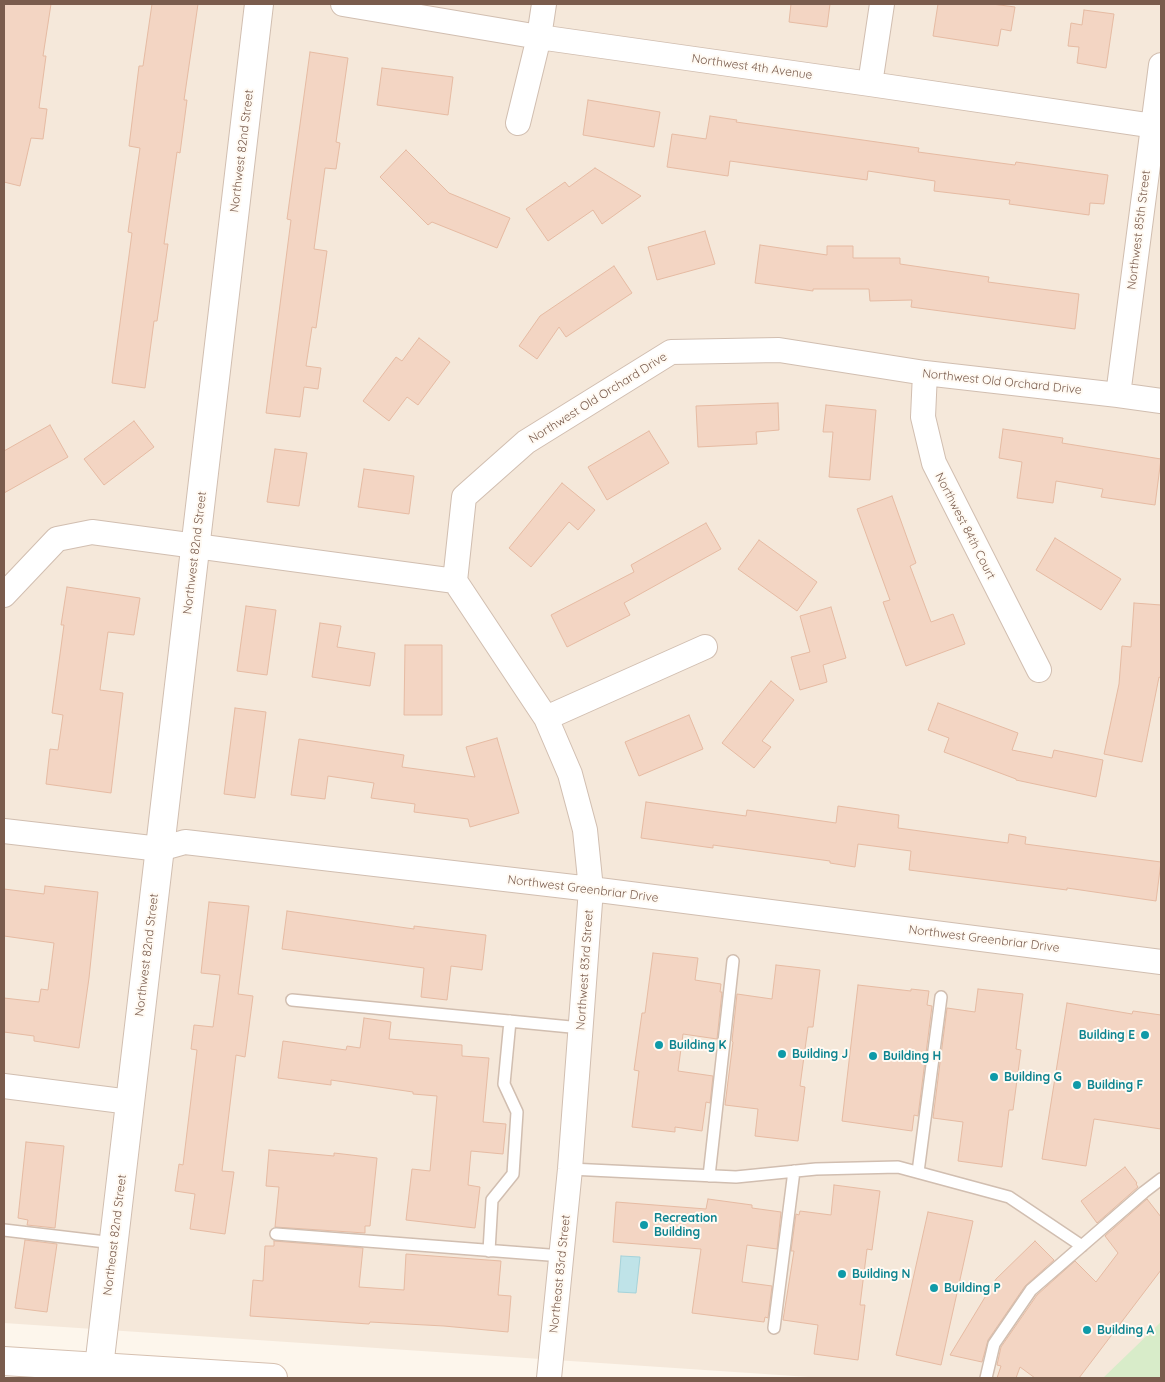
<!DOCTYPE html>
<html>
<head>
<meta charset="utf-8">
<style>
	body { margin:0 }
	#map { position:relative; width:1165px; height:1382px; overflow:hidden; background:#fdf6ec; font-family:Quicksand,sans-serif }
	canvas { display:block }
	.frame { position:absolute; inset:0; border:5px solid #7a5c4d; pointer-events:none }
</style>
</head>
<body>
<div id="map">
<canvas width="1165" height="1382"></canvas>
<div class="frame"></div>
</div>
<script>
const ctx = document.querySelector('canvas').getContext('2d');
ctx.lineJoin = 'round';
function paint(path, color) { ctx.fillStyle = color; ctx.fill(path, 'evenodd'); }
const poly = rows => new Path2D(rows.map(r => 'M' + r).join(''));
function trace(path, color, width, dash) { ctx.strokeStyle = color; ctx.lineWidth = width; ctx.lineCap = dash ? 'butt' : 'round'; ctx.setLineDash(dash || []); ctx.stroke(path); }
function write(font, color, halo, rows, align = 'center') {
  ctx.font = font + ' Quicksand,sans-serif'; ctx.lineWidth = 4; ctx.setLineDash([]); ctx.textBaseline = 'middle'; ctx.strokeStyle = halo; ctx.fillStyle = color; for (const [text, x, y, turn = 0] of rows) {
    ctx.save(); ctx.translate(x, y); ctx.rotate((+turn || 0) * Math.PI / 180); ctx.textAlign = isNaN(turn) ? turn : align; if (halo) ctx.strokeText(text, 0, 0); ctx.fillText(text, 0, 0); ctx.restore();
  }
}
const residential = poly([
	[4,4,1161,4,1161,1378,824,1378,4,1323]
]);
const green = poly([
	[1161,1322,1161,1378,1103,1378]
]);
const water = poly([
	[621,1256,640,1257,636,1293,618,1292,621,1256]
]);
const building = poly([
	[4,4,51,4,43,56,46,56,39,108,47,109,43,139,31,138,20,186,4,182,4,4],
	[152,4,198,4,184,100,187,100,180,153,177,152,164,244,168,244,157,321,154,321,145,388,112,383,132,233,128,232,140,148,129,146,139,66,143,66,152,4],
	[791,4,830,4,827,27,789,22,791,4],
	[938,4,992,4,1015,7,1011,31,1001,29,998,46,933,36,938,4],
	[1084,10,1114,14,1106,68,1077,63,1079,47,1068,46,1071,23,1082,25,1084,10],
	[310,52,348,58,336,142,340,143,336,169,325,168,314,249,327,251,316,328,312,327,306,366,321,368,318,389,304,387,300,417,266,413,291,220,287,219,310,52],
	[382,68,453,77,448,115,377,105,382,68],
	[588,100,660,112,654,147,583,135,588,100],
	[710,116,737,120,736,122,919,148,918,152,1015,165,1016,162,1108,175,1104,204,1090,203,1089,215,1009,204,1010,200,934,191,935,181,868,171,867,180,730,161,728,176,667,167,672,134,706,139,710,116],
	[406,150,449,193,510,218,497,248,432,222,428,225,380,177,406,150],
	[595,168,641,196,602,224,593,210,548,241,526,209,565,182,569,187,595,168],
	[705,231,715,264,657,280,648,247,705,231],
	[760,245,827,255,827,246,853,246,853,258,900,258,900,264,989,277,988,282,1079,294,1075,329,911,307,912,300,870,301,869,289,813,289,813,291,755,283,760,245],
	[614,266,632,293,566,337,559,327,537,359,519,346,540,316,614,266],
	[419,338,450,362,418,405,407,397,389,421,363,401,396,357,402,361,419,338],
	[778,403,779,430,756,432,757,444,698,447,696,406,778,403],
	[826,405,876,410,870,480,829,477,833,432,823,432,826,405],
	[134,421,154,447,104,485,84,459,134,421],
	[50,425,68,457,4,493,4,451,50,425],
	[1003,429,1063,438,1062,443,1161,459,1155,505,1101,497,1103,489,1056,481,1053,503,1017,498,1022,462,999,458,1003,429],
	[649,431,669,463,607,500,588,467,649,431],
	[275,449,307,453,299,506,267,502,275,449],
	[364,469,414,476,409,514,358,507,364,469],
	[562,483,595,510,578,530,569,522,531,567,509,548,562,483],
	[892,496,916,563,910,566,931,622,953,614,965,644,906,666,883,602,890,600,857,509,892,496],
	[706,523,721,549,624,603,630,615,567,647,551,615,634,572,631,565,706,523],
	[1055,538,1121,579,1101,610,1036,570,1055,538],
	[759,540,817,582,797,611,738,569,759,540],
	[67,587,140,598,134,635,108,632,100,690,123,693,111,793,46,784,50,749,58,750,63,715,52,713,64,625,61,625,67,587],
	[1134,603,1161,605,1161,678,1159,677,1142,762,1104,754,1119,684,1122,646,1131,647,1134,603],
	[246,606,276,610,267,675,237,671,246,606],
	[831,607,846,658,823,665,827,682,800,690,791,657,810,652,800,616,831,607],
	[320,623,341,626,337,647,375,653,370,686,312,677,320,623],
	[405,645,442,645,442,715,404,715,405,645],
	[771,681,794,700,762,741,771,747,754,768,722,743,771,681],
	[938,703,1018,733,1012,750,1052,758,1054,750,1103,760,1096,797,1016,780,1016,779,944,752,949,738,928,730,938,703],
	[235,708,266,712,255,798,224,794,235,708],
	[689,715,703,749,639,776,625,742,689,715],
	[497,738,519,813,470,827,468,819,414,812,415,804,371,798,374,783,328,776,325,799,291,795,299,739,404,755,402,767,475,777,466,747,497,738],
	[646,802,746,816,747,810,836,823,838,806,899,815,898,828,1008,843,1009,834,1026,837,1025,844,1161,862,1156,901,1067,888,1067,890,909,870,911,851,858,844,855,867,830,863,830,861,713,845,713,848,641,838,646,802],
	[45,886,98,892,89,978,79,1048,34,1041,34,1036,4,1032,4,998,39,1002,41,989,48,990,54,943,4,936,4,889,44,894,45,886],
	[209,902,249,906,238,994,253,996,245,1057,236,1055,222,1171,234,1172,225,1234,190,1229,195,1194,175,1191,179,1164,183,1165,197,1050,191,1049,194,1025,213,1027,220,975,201,973,209,902],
	[287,911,414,929,414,926,486,935,482,970,451,966,447,1000,421,997,424,968,282,949,287,911],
	[653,953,698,958,695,980,721,984,720,992,722,992,717,1039,683,1034,678,1071,713,1076,710,1103,706,1102,702,1131,675,1127,675,1132,632,1127,639,1071,634,1070,642,1013,645,1013,653,953],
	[776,965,820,970,813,1027,808,1027,800,1086,805,1087,798,1141,755,1136,758,1109,725,1105,733,1042,732,1041,737,994,772,999,776,965],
	[858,985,911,991,911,989,929,991,927,1005,932,1006,918,1116,914,1115,912,1131,842,1121,858,985],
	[978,989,1023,994,1016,1049,1021,1050,1013,1110,1009,1110,1002,1167,958,1161,963,1122,933,1118,947,1008,975,1012,978,989],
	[1067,1003,1132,1014,1133,1011,1161,1015,1161,1129,1094,1119,1086,1166,1042,1159,1067,1003],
	[364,1018,391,1022,389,1039,462,1045,462,1056,489,1058,483,1122,506,1124,503,1154,471,1151,468,1185,480,1187,475,1228,406,1220,412,1169,430,1171,437,1096,413,1094,413,1092,331,1080,331,1085,278,1078,283,1041,346,1050,347,1046,360,1048,364,1018],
	[26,1142,64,1146,55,1228,27,1225,28,1220,18,1218,26,1142],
	[269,1150,334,1156,334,1153,377,1158,370,1226,365,1226,365,1233,275,1227,279,1187,266,1186,269,1150],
	[1125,1167,1137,1183,1136,1184,1138,1187,1097,1223,1081,1201,1125,1167],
	[834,1185,880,1191,872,1250,867,1249,860,1305,865,1305,858,1360,814,1354,818,1325,783,1320,794,1251,791,1251,796,1214,799,1215,800,1211,831,1215,834,1185],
	[708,1199,752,1205,752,1208,781,1212,777,1249,747,1245,742,1282,772,1286,768,1318,765,1317,764,1322,692,1313,701,1249,613,1242,616,1202,706,1209,708,1199],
	[1147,1199,1161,1217,1161,1270,1079,1378,1035,1378,1020,1367,1016,1378,997,1378,1001,1366,997,1365,1001,1347,1037,1295,1075,1261,1096,1282,1118,1253,1105,1236,1147,1199],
	[928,1212,973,1221,941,1365,896,1355,928,1212],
	[25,1240,57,1244,47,1312,15,1308,25,1240],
	[274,1241,363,1248,359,1287,404,1290,406,1254,501,1261,498,1295,511,1296,508,1332,444,1326,370,1322,369,1324,250,1316,253,1280,263,1281,265,1246,274,1246,274,1241],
	[1035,1241,1054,1260,1025,1286,988,1340,982,1362,950,1355,996,1279,1035,1241]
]);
const service = poly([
	[292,1000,581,1028],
	[570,1169,736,1177,816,1169,898,1167,1009,1197,1082,1246],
	[918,1172,941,997],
	[709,1176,733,961],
	[4,1230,114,1243],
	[276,1234,562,1256],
	[489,1251,492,1200,513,1174,517,1112,504,1084,510,1021],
	[774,1328,794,1171],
	[986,1378,994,1344,1031,1290,1144,1192,1161,1179]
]);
const minor = poly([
	[343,4,539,37,870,84,1161,127],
	[870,84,882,4],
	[518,123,539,37,544,4],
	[925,373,923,417,934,463,1039,670],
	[1118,395,1161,65],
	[455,581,546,718,570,774,585,830,591,889,570,1169,549,1378],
	[4,595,57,539,92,532,455,581,464,497,526,442,671,352,779,350,925,373,1118,395,1161,401],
	[546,718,705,647],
	[4,831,160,849,185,842,591,889,1161,962],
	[4,1086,130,1102]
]);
const tertiary = poly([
	[99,1367,259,4]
]);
const secondary = poly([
	[4,1361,273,1378]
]);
const markers = [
	[1145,1035,5,"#0f9aa8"],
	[659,1045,5,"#0f9aa8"],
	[782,1054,5,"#0f9aa8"],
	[873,1056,5,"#0f9aa8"],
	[994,1077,5,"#0f9aa8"],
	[1077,1085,5,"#0f9aa8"],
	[644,1225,5,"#0f9aa8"],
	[842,1274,5,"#0f9aa8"],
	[934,1288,5,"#0f9aa8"],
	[1087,1330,5,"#0f9aa8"]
];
const streetNames = [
	["Northwest 4th Avenue",752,67,8],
	["Northwest 82nd Street",242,151,-83],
	["Northwest 85th Street",1139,230,-83],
	["Northwest Old Orchard Drive",1002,382,6],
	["Northwest Old Orchard Drive",598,398,-32],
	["Northwest 84th Court",965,526,63],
	["Northwest 82nd Street",195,553,-83],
	["Northwest Greenbriar Drive",583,889,7],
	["Northwest Greenbriar Drive",984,939,7],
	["Northwest 82nd Street",147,955,-83],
	["Northwest 83rd Street",585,970,-86],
	["Northeast 82nd Street",115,1235,-83],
	["Northeast 83rd Street",560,1274,-84]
];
const cultureNames = [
	["Building E",1135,1035,"right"],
	["Building K",669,1045],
	["Building J",792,1054],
	["Building H",883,1056],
	["Building G",1004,1077],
	["Building F",1087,1085],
	["Recreation",654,1218],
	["Building",654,1232],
	["Building N",852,1274],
	["Building P",944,1288],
	["Building A",1097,1330]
];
paint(residential, '#f5e8da');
paint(green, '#d8ecc9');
paint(water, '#bfe3e8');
trace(water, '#a5d3da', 1);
paint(building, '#f3d5c3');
trace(building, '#e6bba3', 1);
trace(service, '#d1beb0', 14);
trace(minor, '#d1beb0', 26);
trace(tertiary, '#d1beb0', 30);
trace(secondary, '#d6c0b0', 30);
trace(service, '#fff', 11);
trace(minor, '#fff', 24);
trace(tertiary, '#fff', 28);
trace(secondary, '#fff', 28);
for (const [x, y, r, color] of markers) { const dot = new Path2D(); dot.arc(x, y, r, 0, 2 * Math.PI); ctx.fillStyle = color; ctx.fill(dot); trace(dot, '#fffaf3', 2); }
write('12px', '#7a5c4d', '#fffaf3', streetNames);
write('bold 12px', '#0d838f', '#fffaf3', cultureNames, 'left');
</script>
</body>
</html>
